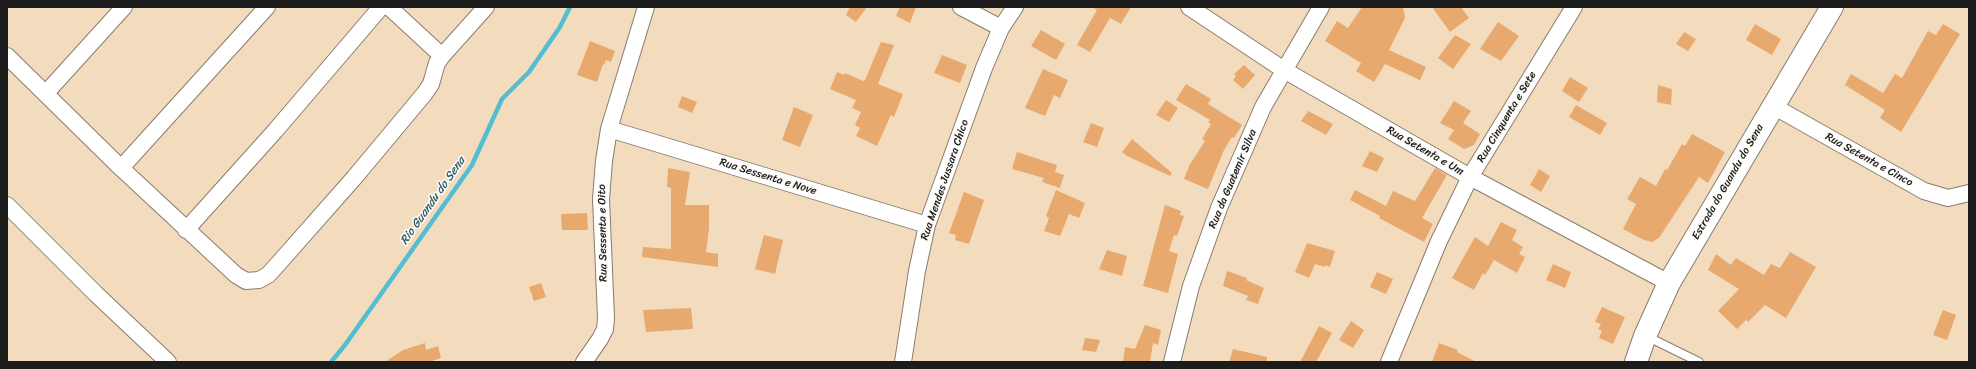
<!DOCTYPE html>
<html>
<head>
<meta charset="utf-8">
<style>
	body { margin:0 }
	#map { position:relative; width:1976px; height:369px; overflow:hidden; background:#f3dcbe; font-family:Sriracha,sans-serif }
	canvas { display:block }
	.frame { position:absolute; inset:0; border:8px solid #1c1c1c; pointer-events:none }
</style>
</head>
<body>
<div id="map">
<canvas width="1976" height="369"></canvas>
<div class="frame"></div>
</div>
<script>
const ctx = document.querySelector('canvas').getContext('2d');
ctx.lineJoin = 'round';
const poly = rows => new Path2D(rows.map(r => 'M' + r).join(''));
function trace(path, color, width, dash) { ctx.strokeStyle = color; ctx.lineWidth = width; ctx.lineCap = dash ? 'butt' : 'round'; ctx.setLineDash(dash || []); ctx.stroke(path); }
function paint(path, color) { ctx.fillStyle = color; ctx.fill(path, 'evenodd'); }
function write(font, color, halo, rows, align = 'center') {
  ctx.font = font + ' Sriracha,sans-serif'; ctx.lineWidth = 3; ctx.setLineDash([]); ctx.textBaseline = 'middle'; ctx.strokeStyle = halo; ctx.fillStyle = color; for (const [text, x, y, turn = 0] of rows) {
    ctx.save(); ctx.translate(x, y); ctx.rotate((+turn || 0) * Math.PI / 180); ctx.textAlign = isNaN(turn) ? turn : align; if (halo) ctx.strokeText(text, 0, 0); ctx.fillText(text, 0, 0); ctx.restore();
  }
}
const stream = poly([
	[331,362,345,345,472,165,502,99,529,72,560,27,570,7]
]);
const building = poly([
	[850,7,867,7,856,22,846,15],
	[900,7,916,7,910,23,896,16],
	[1092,7,1131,7,1121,24,1110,18,1090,52,1077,45,1097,10],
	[1362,7,1403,7,1405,18,1389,50,1426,67,1420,80,1385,64,1374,82,1356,71,1361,63,1325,41,1337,21,1348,28],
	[1432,7,1461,7,1469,18,1450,32],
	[1498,22,1519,36,1501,61,1480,49],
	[1755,24,1781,39,1772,55,1746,40],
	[1943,24,1960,34,1901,132,1880,118,1885,110,1845,85,1851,74,1883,93,1895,74,1902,78,1928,31,1936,35],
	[1041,30,1065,44,1056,60,1031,46],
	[1684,32,1696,39,1688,51,1676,44],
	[1455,35,1471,44,1453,69,1438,58],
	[590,41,615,51,611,62,606,60,604,65,603,64,597,82,577,75],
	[881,42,894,45,878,84,903,94,894,117,891,115,877,146,856,136,860,128,855,125,861,112,852,108,856,100,830,89,837,72,844,75,845,73,863,81,865,80],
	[942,55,967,65,960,83,934,73],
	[1244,65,1255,75,1243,89,1233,80,1236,76,1234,74],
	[1043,69,1068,80,1060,98,1054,95,1045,116,1025,108],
	[1570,77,1588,88,1579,102,1562,91],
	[1186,84,1211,99,1208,104,1242,125,1234,138,1232,137,1224,150,1208,189,1184,179,1189,166,1205,141,1202,139,1211,124,1208,122,1210,120,1176,100],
	[1658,85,1672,89,1671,105,1657,102],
	[682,96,697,102,692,113,678,107],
	[1166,100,1178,108,1169,122,1156,115],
	[1454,101,1471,111,1463,123,1480,134,1474,145,1464,149,1448,139,1454,130,1440,123],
	[1576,105,1607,123,1600,135,1569,117],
	[794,107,813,115,800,147,782,140],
	[1308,111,1333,124,1326,135,1301,121],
	[1091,123,1104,128,1097,147,1083,142],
	[1692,134,1725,152,1708,183,1699,177,1659,238,1652,242,1644,240,1623,229,1636,204,1627,199,1640,177,1656,186,1665,169,1667,170,1682,144,1685,146],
	[1132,139,1172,173,1170,176,1127,156,1122,152],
	[1370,151,1384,158,1377,172,1362,166],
	[1017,152,1057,165,1055,172,1064,175,1060,188,1042,182,1044,178,1012,169],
	[668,168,690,172,685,205,709,205,709,229,706,252,718,254,718,267,642,257,643,247,671,249,671,188,667,187],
	[1435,168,1447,175,1422,218,1433,224,1424,242,1379,218,1380,216,1350,200,1355,190,1386,206,1393,191,1415,201],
	[1539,169,1550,176,1541,192,1530,185],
	[1056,190,1085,203,1079,218,1069,214,1060,236,1044,231,1049,218,1046,216],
	[964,192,984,200,969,244,955,240,956,235,949,233],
	[1165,205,1181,211,1180,215,1184,216,1177,236,1174,235,1169,251,1178,254,1168,293,1143,286],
	[587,213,588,230,562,230,561,214],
	[1501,222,1517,230,1512,240,1523,247,1519,254,1525,257,1517,273,1494,260,1485,275,1483,273,1474,290,1452,278,1475,237,1488,246],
	[764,235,783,240,775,274,755,269],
	[1307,243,1335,251,1330,267,1325,265,1325,267,1315,264,1309,278,1295,272],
	[1107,250,1127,256,1122,276,1099,269],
	[1790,252,1816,267,1786,318,1765,305,1748,322,1746,320,1737,329,1718,311,1739,289,1708,270,1716,254,1731,265,1736,258,1764,275,1771,264,1780,268],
	[1553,264,1571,272,1565,288,1546,280],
	[1227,271,1247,278,1246,280,1264,288,1258,304,1246,300,1248,296,1223,286],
	[1377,272,1393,279,1386,294,1370,287],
	[541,283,546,297,534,301,529,287],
	[1602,307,1625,317,1613,344,1599,338,1602,331,1598,329,1601,324,1595,322],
	[691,308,693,329,646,332,643,310],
	[1943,310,1956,315,1947,340,1933,335],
	[1351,321,1364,330,1353,348,1339,340],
	[1145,325,1161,330,1158,345,1153,343,1150,362,1123,362,1125,347,1135,349],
	[1319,326,1332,333,1316,362,1300,362],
	[1085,338,1100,340,1096,352,1082,350],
	[425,343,426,350,438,346,441,358,429,362,385,362,403,350],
	[1439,343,1458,350,1457,352,1476,362,1432,362],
	[1233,349,1267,357,1267,362,1229,362]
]);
const lane = poly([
	[1646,336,1699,362]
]);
const street = poly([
	[389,7,442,56],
	[961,7,1001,28],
	[1189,7,1284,70,1470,177,1669,283],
	[7,56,121,168,236,275,246,281,259,280,268,275,278,264,354,178,425,93,431,84,437,63,442,56,486,7],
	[46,93,124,7],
	[1773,106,1924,191,1948,198,1969,193],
	[609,129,927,225],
	[121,168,267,7],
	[7,205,96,294,168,362],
	[186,230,275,131,381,7],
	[584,362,600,339,605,329,606,318,601,199,604,161,609,129,646,7],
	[903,362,917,271,927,225,984,68,1001,28,1015,7],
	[1172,362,1191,286,1219,208,1263,107,1321,7],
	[1389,362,1439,241,1470,177,1574,7]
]);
const secondary = poly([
	[1636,362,1645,336,1669,283,1832,7]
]);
const streetNames = [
	["Rua Cinquenta e Sete",1507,117,-59],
	["Rua Setenta e Um",1425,151,30],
	["Rua Setenta e Cinco",1869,160,29],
	["Rua Sessenta e Nove",768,177,17],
	["Rua da Guatemir Silva",1233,179,-67],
	["Rua Mendes Jussara Chico",945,180,-71],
	["Estrada do Guandu do Sena",1728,182,-60],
	["Rua Sessenta e Oito",603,233,-91]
];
const waterNames = [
	["Rio Guandu do Sena",433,201,-55]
];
trace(stream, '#55bdd1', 4.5);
paint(building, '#e8a96f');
trace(lane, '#887c6d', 10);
trace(street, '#887c6d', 18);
trace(secondary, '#887c6d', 24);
trace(lane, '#fff', 8);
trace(street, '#fff', 16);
trace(secondary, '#fff', 22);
write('11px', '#1c1c1c', '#fdfcf7', streetNames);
write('italic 12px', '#335c64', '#fdfcf7', waterNames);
</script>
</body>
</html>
